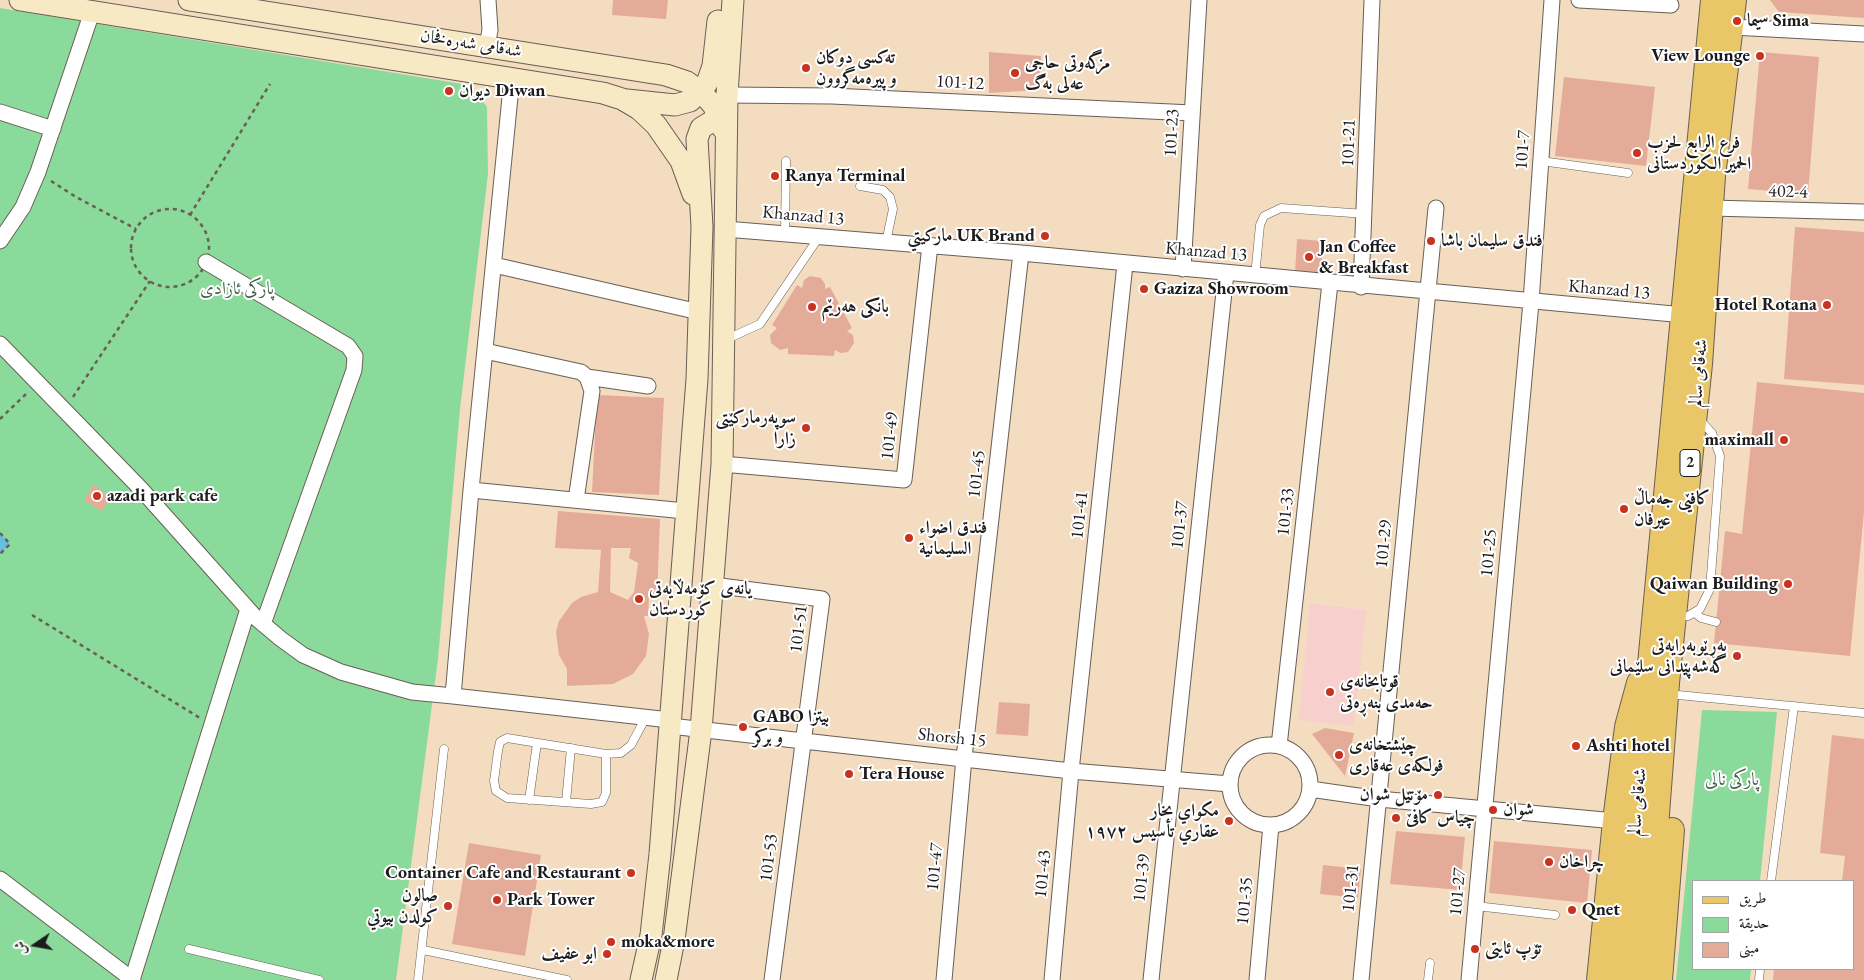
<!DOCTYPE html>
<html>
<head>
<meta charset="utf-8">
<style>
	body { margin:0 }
	#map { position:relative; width:1864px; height:980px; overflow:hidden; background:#f4dcc0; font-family:"EB Garamond",Amiri,serif }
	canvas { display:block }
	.legend { position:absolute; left:1692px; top:880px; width:162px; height:90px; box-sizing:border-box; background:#fff; border:1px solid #a4a4a4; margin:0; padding:6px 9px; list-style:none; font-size:15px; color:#1c1c1c }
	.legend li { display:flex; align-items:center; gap:10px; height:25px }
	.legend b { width:25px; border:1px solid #a4a4a4 }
	.north { position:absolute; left:10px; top:920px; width:50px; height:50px; -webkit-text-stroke:4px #fff; paint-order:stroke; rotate:258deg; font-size:14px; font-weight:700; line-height:20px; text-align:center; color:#1c1c1c }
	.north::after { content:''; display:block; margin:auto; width:18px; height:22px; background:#1c1c1c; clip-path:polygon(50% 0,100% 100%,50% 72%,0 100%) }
</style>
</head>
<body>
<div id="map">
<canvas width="1864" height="980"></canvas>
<ul class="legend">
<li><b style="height:6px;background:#e9c769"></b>طريق</li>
<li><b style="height:14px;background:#8adb9b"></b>حديقة</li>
<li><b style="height:14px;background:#e5ab99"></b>مبنى</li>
</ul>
<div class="north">ش</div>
</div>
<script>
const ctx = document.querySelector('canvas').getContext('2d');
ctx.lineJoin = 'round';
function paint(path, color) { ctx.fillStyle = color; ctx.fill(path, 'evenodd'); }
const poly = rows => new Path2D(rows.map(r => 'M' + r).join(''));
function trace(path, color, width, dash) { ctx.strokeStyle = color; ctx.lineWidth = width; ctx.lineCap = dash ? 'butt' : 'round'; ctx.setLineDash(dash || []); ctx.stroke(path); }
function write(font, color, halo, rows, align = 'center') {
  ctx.font = font + ' "EB Garamond",Amiri,serif'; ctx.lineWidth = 4; ctx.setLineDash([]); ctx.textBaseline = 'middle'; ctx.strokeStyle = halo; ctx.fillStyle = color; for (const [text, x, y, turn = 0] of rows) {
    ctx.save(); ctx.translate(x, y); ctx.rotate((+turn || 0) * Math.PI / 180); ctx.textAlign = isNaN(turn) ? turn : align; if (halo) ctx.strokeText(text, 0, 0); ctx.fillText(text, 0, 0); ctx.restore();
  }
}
const built = poly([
	[1310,603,1366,610,1354,726,1299,720]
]);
const green = poly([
	[0,8,462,84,476,92,487,107,488,174,460,409,438,659,396,980,0,980],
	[1702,710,1777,712,1760,881,1693,881,1693,969,1751,969,1750,980,1676,980]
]);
const water = poly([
	[0,533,10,544,0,554]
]);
const building = poly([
	[613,0,668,0,666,19,612,15],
	[1770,0,1864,0,1864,18,1779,12],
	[989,52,1041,56,1040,90,989,93],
	[1760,52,1819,57,1808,194,1748,189],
	[1564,77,1655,87,1646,166,1555,156],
	[1795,227,1864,232,1864,385,1784,379],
	[1297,239,1323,241,1321,275,1295,273],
	[810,276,821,278,825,284,825,289,830,287,852,328,847,331,853,335,854,343,848,352,841,353,835,350,834,356,788,354,788,348,780,350,771,343,770,335,777,328,772,325,797,285,802,288,804,280],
	[1757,382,1864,393,1864,512,1850,656,1714,643,1725,531,1742,534],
	[597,395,664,398,659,495,592,492],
	[94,484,111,499,101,511,84,500],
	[558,511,660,519,657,595,649,596,648,616,644,616,649,634,646,656,633,674,613,684,567,686,567,669,559,655,556,632,559,621,572,603,581,597,598,592,601,550,555,548],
	[611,548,631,548,629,558,638,563,634,592,628,600,610,592],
	[999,702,1030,704,1028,736,996,734],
	[1325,728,1354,733,1345,776,1312,734],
	[1832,735,1864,739,1864,980,1773,980,1774,969,1853,969,1853,881,1842,881,1845,856,1820,853],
	[1396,831,1465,837,1460,890,1390,884],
	[1494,841,1592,850,1587,903,1489,893],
	[469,843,541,855,525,956,452,944],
	[1323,865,1361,869,1358,898,1320,894]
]);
const path = poly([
	[51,181,76,197,136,229],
	'131 248a39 39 0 1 1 78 0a39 39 0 1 1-78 0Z',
	[190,215,270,84],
	[73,397,150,281],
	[0,419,27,393],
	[0,533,10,544,0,554],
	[32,615,200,718]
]);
const lane = poly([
	[1541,161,1628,173],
	[860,186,883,190,890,197,893,209,886,242],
	[785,234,786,161],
	[1255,276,1260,225,1264,216,1281,208,1366,214],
	[727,339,760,324,819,237],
	[1695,613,1701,618,1716,622],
	[1676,617,1688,616,1700,609,1710,589,1720,456,1712,433,1699,419],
	[1678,695,1864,713],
	[606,754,606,793,602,802,591,804,507,798,496,791,494,781,498,751,500,742,507,738,606,754,621,753,631,745,646,717],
	[529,800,537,743],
	[566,802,571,748],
	[1771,881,1794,706],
	[1476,906,1555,915],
	[189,949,319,980],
	[423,950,567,980],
	[418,980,444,749],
	[1428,980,1430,963],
	[1759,980,1760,969]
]);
const street = poly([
	[1579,0,1671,5],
	[1732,27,1864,34],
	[487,46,490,30,488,0],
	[512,77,471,490,453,696,670,720],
	[727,95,832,96,1192,113],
	[0,112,53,129],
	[1711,208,1864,212],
	[725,229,1021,253,1684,315],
	[0,241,23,207,38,172,92,12],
	[206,262,348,346,355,356,354,370,263,624],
	[494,265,699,312],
	[1183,269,1199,0],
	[1361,287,1372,0],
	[0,344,141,489,256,618,281,639,303,655,341,672,412,692,453,696],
	[485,351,581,372,587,377,592,391,576,500],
	[587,377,648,386],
	[722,464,904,480,930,245],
	[471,490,685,511],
	[713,585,822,599,772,980],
	[670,726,1071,771,1230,784],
	'1230 785a40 40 0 1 1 80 0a40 40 0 1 1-80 0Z',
	[1279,746,1330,283],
	[1310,789,1379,799,1615,821],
	[0,879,133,980],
	[132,980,248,609],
	[944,980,964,758,1021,253],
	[1052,980,1071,771,1125,264],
	[1151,980,1226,273],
	[1257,980,1271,825],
	[1361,980,1436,208],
	[1469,980,1531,302,1552,0]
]);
const secondary = poly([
	[20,0,603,93,622,99,639,109,656,125,681,161,693,194],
	[189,0,666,75,687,82,701,92,713,105,724,129],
	[627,100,675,105,690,101,707,83,713,66,718,21],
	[641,980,651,935,660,854,697,379,702,227,697,139,701,128,711,122,719,123,726,133],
	[666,980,674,940,701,730,722,464,727,95,733,0]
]);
const primary = poly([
	[1599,980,1615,821,1627,727,1639,683],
	[1620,980,1713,0],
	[1640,980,1655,840,1667,683,1700,364,1713,176,1734,0],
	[1660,980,1672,830]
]);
const markers = [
	[1737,21,5,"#c8321e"],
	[1760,56,5,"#c8321e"],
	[806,68,5,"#c8321e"],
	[1015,73,5,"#c8321e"],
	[449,91,5,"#c8321e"],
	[1637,153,5,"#c8321e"],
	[775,176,5,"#c8321e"],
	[1045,236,5,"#c8321e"],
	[1431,241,5,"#c8321e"],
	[1309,257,5,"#c8321e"],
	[1144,289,5,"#c8321e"],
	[1827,305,5,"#c8321e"],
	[812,307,5,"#c8321e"],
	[806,428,5,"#c8321e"],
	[1784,440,5,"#c8321e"],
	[97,496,5,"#c8321e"],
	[1624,509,5,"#c8321e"],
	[909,538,5,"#c8321e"],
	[1788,584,5,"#c8321e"],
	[639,599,5,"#c8321e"],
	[1737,656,5,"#c8321e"],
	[1330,692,5,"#c8321e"],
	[743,727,5,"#c8321e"],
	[1576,746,5,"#c8321e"],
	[1339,755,5,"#c8321e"],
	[849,774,5,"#c8321e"],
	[1438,795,5,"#c8321e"],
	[1493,810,5,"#c8321e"],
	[1396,818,5,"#c8321e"],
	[1229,821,5,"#c8321e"],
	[1549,862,5,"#c8321e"],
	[631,873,5,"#c8321e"],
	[497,900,5,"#c8321e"],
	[448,906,5,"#c8321e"],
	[1572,910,5,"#c8321e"],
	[611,942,5,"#c8321e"],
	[1475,949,5,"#c8321e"],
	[607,954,5,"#c8321e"]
];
const shields = [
	[1690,463,20]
];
const shieldNames = [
	["2",1690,463]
];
const poiNames = [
	["سیما Sima",1747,21],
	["View Lounge",1750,56,"right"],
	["تەکسی دوکان",816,58],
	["و پیرەمەگروون",816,79],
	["مزگەوتی حاجی",1025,63],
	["عەلی بەگ",1025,84],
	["دیوان Diwan",459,91],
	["فرع الرابع لحزب",1647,143],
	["الحمير الكوردستانى",1647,164],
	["Ranya Terminal",785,176],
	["مارکيتي UK Brand",1035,236,"right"],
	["فندق سليمان باشا",1441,241],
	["Jan Coffee",1319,247],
	["& Breakfast",1319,268],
	["Gaziza Showroom",1154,289],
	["Hotel Rotana",1817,305,"right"],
	["بانکی هەرێم",822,307],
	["سوپەرمارکێتی",796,418,"right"],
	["زارا",796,439,"right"],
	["maximall",1774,440,"right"],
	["azadi park cafe",107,496],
	["کافێی جەماڵ",1634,499],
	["عیرفان",1634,520],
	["فندق اضواء",919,528],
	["السليمانية",919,549],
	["Qaiwan Building",1778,584,"right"],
	["یانەی کۆمەڵایەتی",649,589],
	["کوردستان",649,610],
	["بەڕێوبەرایەتی",1727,646,"right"],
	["گەشەپێدانی سلێمانی",1727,667,"right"],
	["قوتابخانەی",1340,682],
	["حەمدی بنەڕەتی",1340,703],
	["GABO بيتزا",753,717],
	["و بركر",753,738],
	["چێشتخانەی",1349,745],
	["فولکەی عەقاری",1349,766],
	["Ashti hotel",1586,746],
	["Tera House",859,774],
	["مۆتێل شوان",1428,795,"right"],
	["شوان",1503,810],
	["مكواي بخار",1219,811,"right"],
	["عقاري تأسيس ١٩٧٢",1219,832,"right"],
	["چياس كافێ",1406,818],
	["چراخان",1559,862],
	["Container Cafe and Restaurant",621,873,"right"],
	["صالون",438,896,"right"],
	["كولدن بيوتي",438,917,"right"],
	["Park Tower",507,900],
	["Qnet",1582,910],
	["moka&more",621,942],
	["تۆپ ئایتی",1485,949],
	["ابو عفیف",597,954,"right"]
];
const streetNames = [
	["شەقامی شەرەفخان",471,44,9],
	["101-12",960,83,3],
	["101-23",1172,133,-87],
	["101-21",1349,143,-88],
	["101-7",1523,150,-86],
	["402-4",1788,192,2],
	["Khanzad 13",803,216,5],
	["Khanzad 13",1206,252,5],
	["Khanzad 13",1609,290,5],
	["شەقامی سالم",1699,373,-85],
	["101-49",890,436,-84],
	["101-45",977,474,-84],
	["101-33",1286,512,-84],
	["101-41",1080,515,-84],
	["101-37",1180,525,-84],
	["101-29",1384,544,-85],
	["101-25",1489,553,-85],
	["101-51",799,629,-83],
	["Shorsh 15",952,738,6],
	["شەقامی سالم",1638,802,-85],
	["101-53",769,858,-83],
	["101-47",935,867,-85],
	["101-43",1043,874,-85],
	["101-39",1142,878,-84],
	["101-31",1351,888,-84],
	["101-27",1458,892,-85],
	["101-35",1245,901,-85]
];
const parkNames = [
	["پارکی ئازادی",237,289],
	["پارکی نالی",1732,780]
];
paint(built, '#f7d0ce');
paint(green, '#8adb9b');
paint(water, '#65bfe3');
paint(building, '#e5ab99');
trace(lane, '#685f55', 9);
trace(street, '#685f55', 17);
trace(secondary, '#685f55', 23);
trace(primary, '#685f55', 26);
trace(path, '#685f55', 2.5, [4, 4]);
trace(lane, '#fff', 8);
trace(street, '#fff', 15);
trace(secondary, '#f6e9c3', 21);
trace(primary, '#e9c769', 24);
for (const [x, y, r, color] of markers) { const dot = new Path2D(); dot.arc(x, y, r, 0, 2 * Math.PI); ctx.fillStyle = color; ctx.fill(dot); trace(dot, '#fff', 2); }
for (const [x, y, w] of shields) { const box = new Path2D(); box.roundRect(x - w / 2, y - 13.5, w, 27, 4); ctx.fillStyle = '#fff'; ctx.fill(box); trace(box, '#1c1c1c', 1); }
write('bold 16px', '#1c1c1c', null, shieldNames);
write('bold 18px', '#1c1c1c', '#fff', poiNames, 'left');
write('18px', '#1c1c1c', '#fff', streetNames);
write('18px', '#425f48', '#fff', parkNames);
</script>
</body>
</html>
